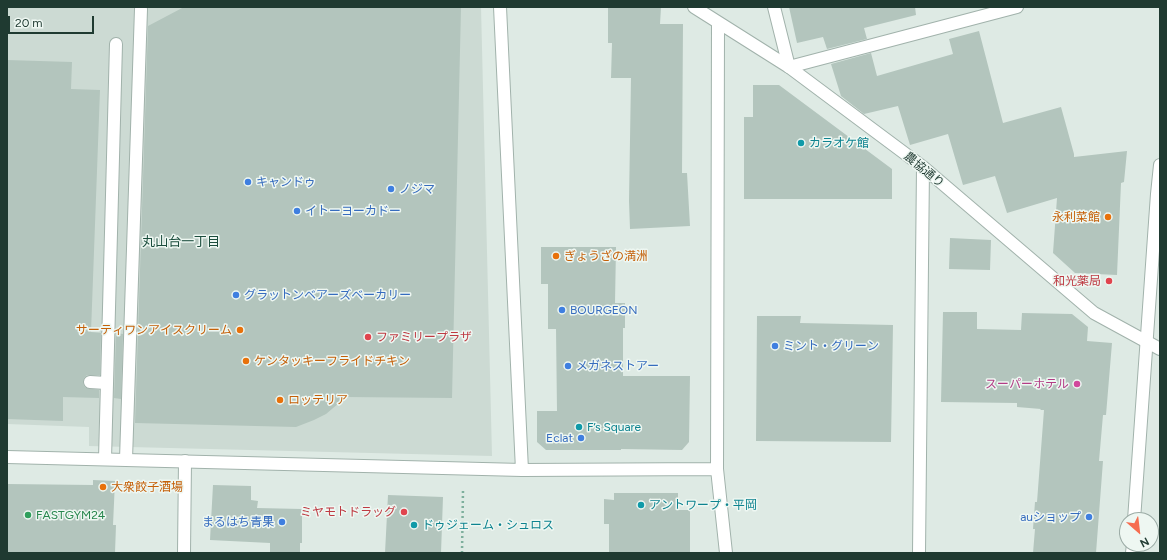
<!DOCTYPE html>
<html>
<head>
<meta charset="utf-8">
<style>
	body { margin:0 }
	#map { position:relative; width:1167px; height:560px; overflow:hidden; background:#deeae4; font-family:Figtree,sans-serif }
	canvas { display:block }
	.frame { position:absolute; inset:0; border:8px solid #1f3a31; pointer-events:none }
	.north { position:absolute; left:1119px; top:512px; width:40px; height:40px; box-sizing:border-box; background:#eef7f2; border:1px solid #9baba5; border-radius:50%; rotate:152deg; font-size:11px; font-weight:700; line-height:16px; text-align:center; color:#1f3a31 }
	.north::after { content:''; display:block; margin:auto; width:14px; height:18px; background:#f66d50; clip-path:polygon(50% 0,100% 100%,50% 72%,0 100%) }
	.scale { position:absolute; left:8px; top:16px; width:86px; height:18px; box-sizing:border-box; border:2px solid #1f3a31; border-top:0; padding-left:5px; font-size:12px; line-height:14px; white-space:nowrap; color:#1f3a31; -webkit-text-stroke:3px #eef7f2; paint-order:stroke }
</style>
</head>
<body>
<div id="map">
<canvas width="1167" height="560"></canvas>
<div class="frame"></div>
<div class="north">N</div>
<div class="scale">20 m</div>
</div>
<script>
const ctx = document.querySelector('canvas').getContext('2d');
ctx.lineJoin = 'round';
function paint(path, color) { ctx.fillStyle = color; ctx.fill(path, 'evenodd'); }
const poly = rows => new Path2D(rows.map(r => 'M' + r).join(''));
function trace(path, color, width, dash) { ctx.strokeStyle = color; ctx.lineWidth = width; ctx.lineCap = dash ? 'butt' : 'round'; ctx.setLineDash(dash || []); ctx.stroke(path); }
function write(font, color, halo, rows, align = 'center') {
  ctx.font = font + ' Figtree,"Noto Sans JP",sans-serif'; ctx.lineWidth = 3; ctx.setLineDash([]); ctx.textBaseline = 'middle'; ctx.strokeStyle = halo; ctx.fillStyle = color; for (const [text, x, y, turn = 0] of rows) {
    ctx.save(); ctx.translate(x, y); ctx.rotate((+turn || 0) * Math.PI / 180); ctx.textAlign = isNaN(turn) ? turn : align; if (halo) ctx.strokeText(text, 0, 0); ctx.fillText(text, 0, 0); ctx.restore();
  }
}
const built = poly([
	[7,7,481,7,492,456,89,446,89,427,7,424]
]);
const building = poly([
	[184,7,461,7,452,398,346,397,326,414,314,420,296,427,135,423,148,26],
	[608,7,661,7,660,24,683,24,682,173,687,173,690,226,630,229,629,201,631,78,611,78,612,43,608,43],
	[789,7,915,7,916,15,864,28,867,39,827,49,823,37,797,43],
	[979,31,1003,123,1061,107,1074,154,1074,157,1127,151,1124,182,1121,183,1117,275,1075,273,1053,253,1057,198,1007,213,995,176,963,185,948,134,910,145,898,106,864,114,841,96,831,64,871,53,877,76,953,54,949,39],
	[7,60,72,62,71,89,100,90,91,332,101,333,100,375,87,375,84,378,83,382,84,386,86,388,99,390,99,398,63,397,63,421,7,419],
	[753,85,779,85,892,169,892,199,744,199,744,117,753,117],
	[950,238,991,240,990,270,949,269],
	[541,247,616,247,615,303,625,303,625,328,623,328,623,376,690,376,689,442,682,450,621,449,621,450,546,450,537,442,537,411,557,411,556,329,548,329,548,284,541,284],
	[943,312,977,312,977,329,1021,330,1022,313,1072,314,1088,327,1087,341,1112,343,1106,415,1103,415,1099,461,1103,461,1096,553,1033,553,1035,529,1033,529,1035,502,1037,502,1044,410,1040,410,1041,409,1017,407,1017,403,941,402],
	[757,316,801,316,800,323,893,325,891,442,756,441],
	[116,333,123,334,121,399,114,398],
	[93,480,115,481,113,525,116,525,115,553,7,553,7,484,93,485],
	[213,485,251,486,251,500,258,501,257,508,302,509,302,543,300,543,300,553,270,553,270,543,210,540],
	[614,493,678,493,678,510,690,510,690,553,609,553,609,524,604,524,604,499,614,500],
	[388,495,443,497,441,553,385,553]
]);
const path = poly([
	[462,553,463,490]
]);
const service = poly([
	[774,7,789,67],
	[90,382,106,383],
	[105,459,116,44],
	[126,459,141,9]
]);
const minor = poly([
	[500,7,522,470],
	[694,7,789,67,923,167,1094,313,1160,349],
	[718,23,717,469,726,553],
	[789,67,1017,7],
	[7,457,522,470,717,469],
	[919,553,923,167]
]);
const tertiary = poly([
	[1134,520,1157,194,1160,165],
	[184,553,185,461],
	[1132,553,1133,544]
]);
const markers = [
	[801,143,4,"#0f9aa8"],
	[248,182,4,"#3f7fe0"],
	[391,189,4,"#3f7fe0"],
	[297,211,4,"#3f7fe0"],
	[1108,217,4,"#e8710a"],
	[556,256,4,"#e8710a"],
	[1109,281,4,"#e0444e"],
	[236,295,4,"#3f7fe0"],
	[562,310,4,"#3f7fe0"],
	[240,330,4,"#e8710a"],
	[368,337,4,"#e0444e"],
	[775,346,4,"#3f7fe0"],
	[246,361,4,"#e8710a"],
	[568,366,4,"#3f7fe0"],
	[1077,384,4,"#d1479c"],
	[280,400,4,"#e8710a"],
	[579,427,4,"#0f9aa8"],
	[581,438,4,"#3f7fe0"],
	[103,487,4,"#e8710a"],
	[641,505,4,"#0f9aa8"],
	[404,512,4,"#e0444e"],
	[28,515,4,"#2e9e5b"],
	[1089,517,4,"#3f7fe0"],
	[282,522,4,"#3f7fe0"],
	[414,525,4,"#0f9aa8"]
];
const cultureNames = [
	["カラオケ館",809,143],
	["F’s Square",587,427],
	["アントワープ・平岡",649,505],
	["ドゥジェーム・シュロス",422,525]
];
const streetNames = [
	["農協通り",924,170,39]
];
const shopNames = [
	["キャンドゥ",256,182],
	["ノジマ",399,189],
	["イトーヨーカドー",305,211],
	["グラットンベアーズベーカリー",244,295],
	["BOURGEON",570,310],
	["ミント・グリーン",783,346],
	["メガネストアー",576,366],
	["Eclat",573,438,"right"],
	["auショップ",1081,517,"right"],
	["まるはち青果",274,522,"right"]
];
const foodNames = [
	["永利菜館",1100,217,"right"],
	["ぎょうざの満洲",564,256],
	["サーティワンアイスクリーム",232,330,"right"],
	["ケンタッキーフライドチキン",254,361],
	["ロッテリア",288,400],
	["大衆餃子酒場",111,487]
];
const healthNames = [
	["和光薬局",1101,281],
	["ファミリープラザ",376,337,"left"],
	["ミヤモトドラッグ",396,512]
];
const hotelNames = [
	["スーパーホテル",1069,384]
];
const leisureNames = [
	["FASTGYM24",36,515]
];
const neighbourhoodNames = [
	["丸山台一丁目",181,242]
];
paint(built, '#ccdad3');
paint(building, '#b3c5bd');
trace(service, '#a1b2ab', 14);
trace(minor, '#a1b2ab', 14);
trace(tertiary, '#a1b2ab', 14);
trace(path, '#7daf9c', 2.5, [2, 3]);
trace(service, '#fff', 12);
trace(minor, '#fff', 12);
trace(tertiary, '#fff', 12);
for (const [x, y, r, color] of markers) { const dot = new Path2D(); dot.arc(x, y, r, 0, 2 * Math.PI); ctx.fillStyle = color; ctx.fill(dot); trace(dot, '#eef7f2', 1.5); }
write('12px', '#0d838f', '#eef7f2', cultureNames, 'left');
write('12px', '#1f3a31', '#eef7f2', streetNames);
write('12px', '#366cbe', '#eef7f2', shopNames, 'left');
write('12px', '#c56008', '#eef7f2', foodNames, 'left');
write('12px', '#be3a42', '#eef7f2', healthNames, 'right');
write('12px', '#b23c85', '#eef7f2', hotelNames, 'right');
write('12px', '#27864d', '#eef7f2', leisureNames, 'left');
write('13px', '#1b4d3d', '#eef7f2', neighbourhoodNames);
</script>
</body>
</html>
